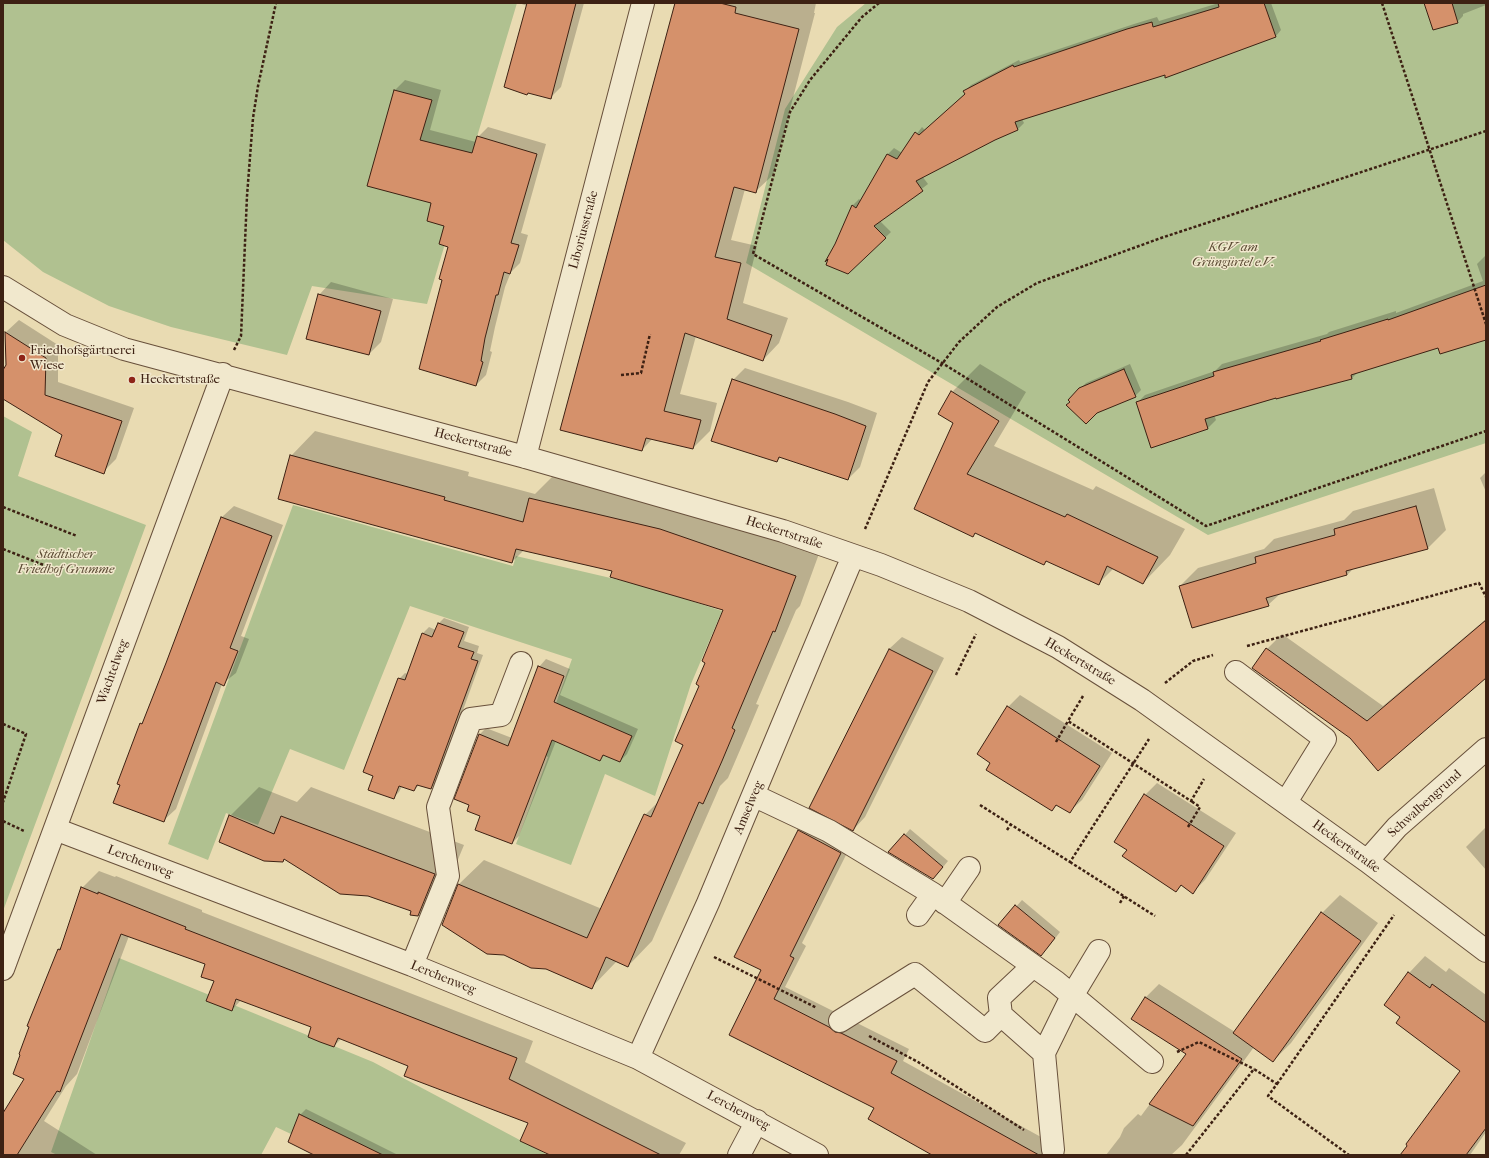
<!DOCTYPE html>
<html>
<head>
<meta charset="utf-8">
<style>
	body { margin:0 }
	#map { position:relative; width:1489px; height:1158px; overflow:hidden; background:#e9dbb2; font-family:"IM FELL French Canon",serif }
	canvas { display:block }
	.frame { position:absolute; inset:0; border:4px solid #3d2113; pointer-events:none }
</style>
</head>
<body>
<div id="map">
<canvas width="1489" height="1158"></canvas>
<div class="frame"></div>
</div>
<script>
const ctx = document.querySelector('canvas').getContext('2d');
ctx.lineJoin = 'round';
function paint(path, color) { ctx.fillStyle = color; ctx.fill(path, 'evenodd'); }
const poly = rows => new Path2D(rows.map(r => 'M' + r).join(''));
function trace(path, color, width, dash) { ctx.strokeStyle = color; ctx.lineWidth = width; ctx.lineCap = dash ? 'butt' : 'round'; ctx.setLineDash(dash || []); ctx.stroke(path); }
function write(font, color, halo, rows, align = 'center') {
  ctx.font = font + ' "IM FELL French Canon",serif'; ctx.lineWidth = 3; ctx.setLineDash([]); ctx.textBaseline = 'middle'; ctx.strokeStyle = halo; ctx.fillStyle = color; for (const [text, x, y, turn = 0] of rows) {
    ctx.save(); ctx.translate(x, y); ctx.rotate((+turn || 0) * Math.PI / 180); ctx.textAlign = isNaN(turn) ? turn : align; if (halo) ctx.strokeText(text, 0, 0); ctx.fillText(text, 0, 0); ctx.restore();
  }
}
const green = poly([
	[3,3,517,3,427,304,312,286,287,355,171,327,109,306,43,272,3,240],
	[866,3,1486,3,1486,443,1208,535,746,263,785,109,837,27],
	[3,416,32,432,18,476,146,525,3,911],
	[293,505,513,566,516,556,645,586,722,611,691,684,655,796,605,774,571,865,516,844,548,757,538,753,572,659,410,606,344,770,290,749,258,825,226,813,208,860,168,844],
	[119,958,373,1062,548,1155,336,1155,276,1127,261,1155,57,1155,51,1152]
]);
const shadow = poly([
	[519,3,584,3,561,87,550,98,529,93,527,94,527,6],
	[677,3,816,3,814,13,815,13,773,175,756,191,745,189,731,240,757,246,743,303,788,318,779,343,763,360,696,336,680,394,717,403,710,431,693,448,653,438,642,450],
	[1219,3,1271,3,1281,30,1276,36,1165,74,1022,119,1024,123,1018,129,995,139,922,176,928,184,880,221,891,232,848,273,836,245,853,205,859,199,861,201,888,154,894,148,902,153,922,127,925,130,966,93,965,91,971,85,1019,60,1020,62,1134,24,1157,17,1159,21],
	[1426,3,1486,3,1486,5,1463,14,1463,16,1457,22],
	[405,80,441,90,430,130,476,142,478,137,488,127,546,144,521,233,528,235,520,263,511,272,505,287,495,327,490,351,492,352,486,375,476,385,443,279,449,246,445,225,433,202,395,90],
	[1485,256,1486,339,1439,347,1358,372,1352,378,1214,415,1216,420,1208,428,1137,403,1145,395,1215,371,1222,364,1327,334,1329,332,1396,311,1396,313,1483,281,1477,264],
	[331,282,393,299,381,342,369,354,319,295],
	[19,320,58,345,58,382,134,408,116,459,103,472,63,435,3,398,3,372,7,365,6,332],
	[980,364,1026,392,994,446,1093,490,1096,486,1185,529,1170,555,1143,583,1114,568,1098,584,1048,560,1044,564,976,532,973,535,954,423,939,414,952,392],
	[1130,364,1141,390,1135,396,1097,412,1069,400,1086,383],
	[745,368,848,402,877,413,860,467,848,479,781,457,777,461,733,380],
	[315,431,469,472,468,476,535,494,555,474,820,551,800,606,796,610,756,704,759,705,746,736,728,778,720,786,652,941,628,966,617,961,591,988,443,925,459,884,484,860,602,909,645,815,660,800,684,744,706,662,724,610,613,571,524,550,512,562,291,456],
	[1486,472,1486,492,1480,478],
	[1434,488,1446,530,1428,548,1353,569,1347,575,1280,594,1268,605,1180,586,1198,568,1264,549,1274,539,1344,520,1353,511],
	[234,506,283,525,241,636,249,639,236,673,222,684,176,809,164,820,121,784,141,724,144,720,222,517],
	[444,618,469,627,464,641,479,646,477,653,483,655,437,782,431,788,419,785,414,790,402,786,399,792,393,798,374,776,399,679,405,673,408,674,423,633,429,627,436,630,438,624],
	[1486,619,1486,677,1351,738,1267,649,1282,634,1383,706],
	[902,637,944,658,865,817,853,830,889,649],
	[546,659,570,669,560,695,638,729,627,754,620,761,605,754,600,760,556,741,519,836,512,843,470,804,479,735,486,728,512,738,539,667],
	[1020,695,1112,753,1082,800,1069,812,1057,805,1052,810,991,762,1008,707],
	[1157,783,1236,833,1205,880,1193,892,1182,885,1176,891,1128,850,1115,842,1145,795],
	[259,787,297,802,311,787,464,845,447,886,418,915,413,910,285,858,283,861,230,816],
	[811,818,853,841,802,943,806,946,785,987,909,1049,903,1061,1050,1142,1042,1155,935,1155,875,1107,730,1034,763,970,799,831],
	[1486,827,1486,870,1466,847],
	[910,829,948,861,939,872,905,835],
	[99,871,115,877,116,876,202,910,202,912,533,1041,525,1062,686,1143,679,1155,552,1155,530,1123,409,1065,342,1038,334,1046,312,1027,241,1000,232,1010,207,964,129,936,77,1074,66,1086,44,1121,97,1155,3,1155,3,1115,25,1079,58,949,62,946,82,888],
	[1340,895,1378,923,1291,1043,1273,1061,1254,1047,1182,1145,1171,1155,1106,1155,1120,1137,1124,1128,1138,1114,1141,1116,1187,1054,1145,998,1159,984,1235,1032,1322,913],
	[1022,900,1060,932,1047,949,1000,925],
	[1425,956,1446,972,1449,968,1486,995,1486,1132,1470,1155,1401,1155,1461,1070,1402,1016,1409,973],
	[306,1109,398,1155,316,1155,300,1115]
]);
const building = poly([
	[527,3,576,3,551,99,528,93,527,95,504,87,527,3],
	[675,3,720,3,736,7,735,13,799,29,756,193,734,187,715,257,741,263,727,319,772,335,763,361,685,333,664,411,701,420,693,449,646,438,642,451,560,430,675,3],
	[1218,3,1264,3,1276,37,1165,78,1165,75,1015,122,1018,130,995,140,916,181,923,191,874,226,886,238,848,274,826,265,828,259,825,262,835,244,852,205,856,208,887,154,897,159,915,132,919,135,965,94,963,91,1013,65,1014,67,1127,29,1152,22,1153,27,1219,7,1218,3],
	[1424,3,1452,3,1458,23,1433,30,1424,3],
	[394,90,432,100,420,140,472,153,477,136,537,154,511,243,519,245,510,274,504,272,498,295,496,295,485,338,481,361,483,362,476,386,419,369,442,280,439,279,448,247,439,244,444,226,427,221,431,203,367,186,394,90],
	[1486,285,1486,340,1440,354,1438,348,1351,375,1352,379,1276,399,1276,398,1205,419,1208,429,1151,448,1136,402,1214,376,1213,372,1321,341,1320,340,1388,319,1388,320,1486,285],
	[318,294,381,311,369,355,306,339,318,294],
	[5,332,46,358,45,395,122,421,104,474,55,456,62,435,3,399,3,370,6,365,5,332],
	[1124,369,1136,397,1097,413,1086,424,1066,405,1070,402,1068,400,1079,388,1124,369],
	[732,379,835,414,866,426,848,480,779,457,777,462,711,441,732,379],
	[951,391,999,421,967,474,1065,517,1067,514,1158,557,1143,584,1107,566,1099,585,1046,561,1044,565,975,533,973,537,914,509,953,423,938,414,951,391],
	[290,455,445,497,444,500,523,522,529,498,660,529,796,576,775,632,773,631,732,728,735,730,722,761,703,804,699,802,628,967,606,957,592,989,546,969,531,968,504,955,487,954,442,925,458,884,587,938,644,814,651,817,683,745,675,741,699,686,696,684,705,663,702,661,723,610,610,577,612,571,516,549,512,563,278,499,290,455],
	[1416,506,1428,549,1346,571,1347,575,1266,598,1269,606,1192,628,1179,586,1256,563,1255,557,1335,535,1334,529,1416,506],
	[221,517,272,536,230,648,238,651,224,686,216,682,164,822,113,803,120,785,117,784,140,723,142,724,166,663,221,517],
	[1486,620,1486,678,1378,771,1350,738,1252,668,1266,648,1367,721,1486,620],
	[438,623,464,632,458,647,474,652,471,659,478,661,431,789,417,785,414,791,399,786,394,799,368,790,373,776,363,772,398,678,405,680,422,633,432,637,438,623],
	[889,649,933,671,853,831,809,808,889,649],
	[538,666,564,676,554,702,632,736,620,762,603,755,600,761,552,740,512,844,475,830,480,816,467,811,469,805,454,799,479,734,508,746,538,666],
	[1007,706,1100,766,1070,813,1056,805,1052,811,986,770,990,763,977,754,1007,706],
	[1144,794,1224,846,1193,894,1181,885,1176,892,1122,856,1127,850,1114,842,1144,794],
	[229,815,274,834,281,816,435,874,418,916,410,915,411,911,368,896,340,894,284,859,283,862,264,861,219,842,229,815],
	[798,830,841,853,790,956,794,958,774,999,829,1027,835,1032,841,1033,897,1061,891,1073,1039,1155,932,1155,868,1119,874,1108,729,1035,761,970,734,957,798,830],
	[904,834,943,867,933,879,888,852,904,834],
	[81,887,98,894,98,892,186,927,185,929,517,1058,509,1079,661,1155,550,1155,520,1141,528,1123,404,1076,408,1066,338,1038,334,1047,320,1042,308,1037,311,1027,236,999,232,1011,206,1001,214,981,201,977,205,964,121,934,60,1092,57,1091,17,1155,3,1155,3,1113,24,1079,13,1074,20,1055,19,1054,29,1027,27,1026,58,949,60,950,81,887],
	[1015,905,1055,938,1041,956,998,925,1015,905],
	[1321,912,1361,941,1273,1062,1233,1033,1321,912],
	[1408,972,1430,988,1432,984,1486,1023,1486,1128,1466,1155,1400,1155,1407,1146,1406,1144,1460,1071,1396,1023,1400,1017,1384,1005,1408,972],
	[1145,997,1242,1059,1193,1126,1149,1104,1186,1054,1131,1019,1145,997],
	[299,1114,383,1155,314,1155,288,1142,299,1114]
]);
const path = poly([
	[879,3,862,17,810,80,790,112,753,254,942,363,1206,526,1486,431],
	[1382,3,1486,324],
	[234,350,241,336,247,196,253,118,258,86,276,3],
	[621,375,641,373,650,334],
	[3,507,77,536],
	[865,529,928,382,959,342,997,307,1037,283,1161,238,1486,131],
	[3,549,59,571],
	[1247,646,1479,583,1486,597],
	[956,675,976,634],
	[1165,683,1193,661,1213,655],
	[1083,696,1068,721,1191,801,1204,779],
	[3,724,26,734,3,802],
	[1056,742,1068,721],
	[980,805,1070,862,1149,739],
	[3,821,24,831],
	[1188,827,1200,807,1191,801],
	[1007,830,1011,824],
	[1070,862,1155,916],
	[1120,903,1124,896],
	[714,957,817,1008],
	[869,1036,918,1062,1024,1130],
	[1177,1052,1199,1042,1254,1069],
	[1277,1084,1394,915],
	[1186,1155,1254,1069,1277,1084,1268,1096,1349,1155]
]);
const minor = poly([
	[3,287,65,325,124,349,525,457,783,531,881,565,969,601,1058,647,1142,700,1367,861,1486,951],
	[525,457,643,3],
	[1236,672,1325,739,1286,802],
	[755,796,829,831,933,894,1056,982,1152,1062],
	[55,829,412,965,638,1058,817,1155],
	[1367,861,1397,827,1486,749],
	[945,903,969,868],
	[918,915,933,894],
	[412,965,448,876,438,807,471,719,501,715,521,663],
	[3,969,223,374],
	[1001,1015,999,998,1033,966],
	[840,1021,915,974,985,1031,1001,1015,1044,1053],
	[638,1058,708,903,853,556],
	[1053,1150,1044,1053,1072,996,1099,951],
	[739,1155,757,1121]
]);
const markers = [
	[22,358,4,"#8f2418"],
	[132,380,4,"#8f2418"]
];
const streetNames = [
	["Liboriusstraße",584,230,-75],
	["Heckertstraße",473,443,15],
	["Heckertstraße",784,533,18],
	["Heckertstraße",1080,662,31],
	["Wachtelweg",113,672,-70],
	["Schwalbengrund",1425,804,-42],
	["Amselweg",749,808,-67],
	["Heckertstraße",1346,847,36],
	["Lerchenweg",140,862,21],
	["Lerchenweg",443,978,22],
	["Lerchenweg",738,1111,28]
];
const parkNames = [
	["KGV am",1233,248],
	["Grüngürtel e.V.",1233,263],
	["Städtischer",66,555],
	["Friedhof Grumme",66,570]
];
const poiNames = [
	["Friedhofsgärtnerei",30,351],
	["Wiese",30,366],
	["Heckertstraße",140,380]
];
paint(green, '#b0c190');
paint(shadow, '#0003');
paint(building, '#d5916b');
trace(building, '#3d2113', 1);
trace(minor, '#68503b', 24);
trace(path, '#3d2113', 2.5, [3, 2]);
trace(minor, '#f1e8cd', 22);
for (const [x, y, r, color] of markers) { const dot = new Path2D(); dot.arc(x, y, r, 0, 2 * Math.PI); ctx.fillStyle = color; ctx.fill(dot); trace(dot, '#f1e8cd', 1.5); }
write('13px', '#3d2113', '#f1e8cd', streetNames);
write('italic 13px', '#5a4932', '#f1e8cd', parkNames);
write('13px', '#3d2113', '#f1e8cd', poiNames, 'left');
</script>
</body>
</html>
